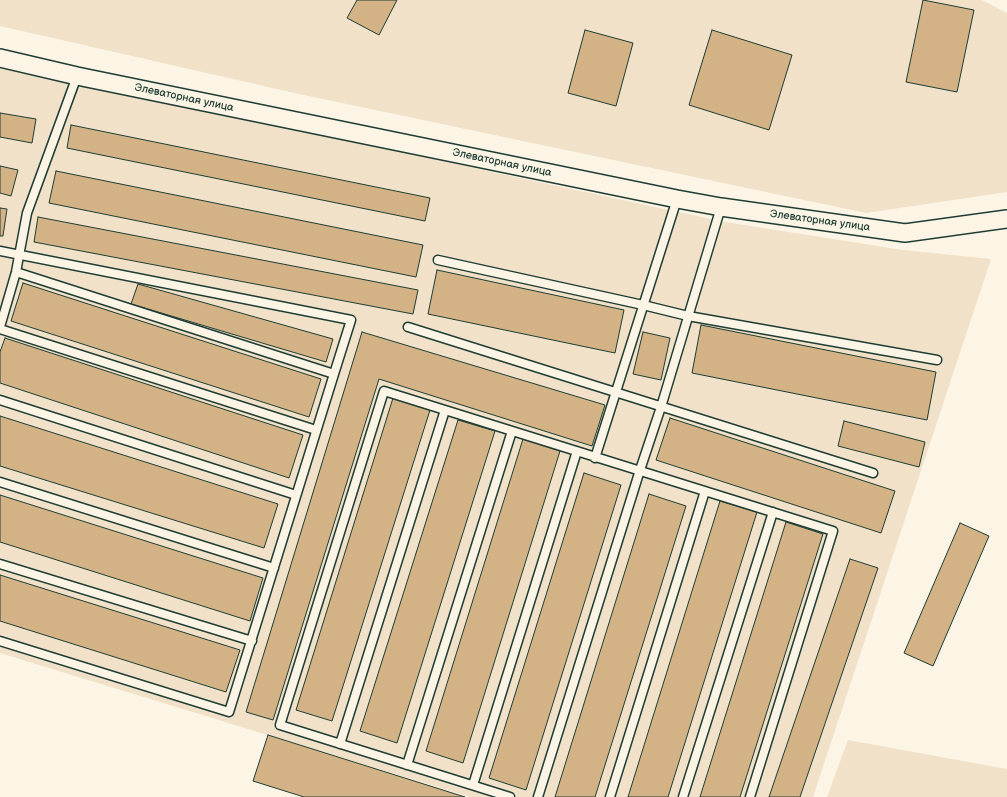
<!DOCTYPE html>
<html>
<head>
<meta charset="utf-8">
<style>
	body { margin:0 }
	canvas { display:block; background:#fcf5e5 }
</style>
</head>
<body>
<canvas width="1007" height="797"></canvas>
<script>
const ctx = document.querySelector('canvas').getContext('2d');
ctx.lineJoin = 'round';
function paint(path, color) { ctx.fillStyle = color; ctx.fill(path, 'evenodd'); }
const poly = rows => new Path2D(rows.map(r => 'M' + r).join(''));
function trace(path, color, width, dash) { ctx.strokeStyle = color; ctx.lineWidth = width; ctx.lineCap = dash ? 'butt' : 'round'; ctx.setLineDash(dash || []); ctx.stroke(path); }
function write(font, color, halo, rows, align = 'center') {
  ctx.font = font + ' "Balsamiq Sans",sans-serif'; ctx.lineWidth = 3; ctx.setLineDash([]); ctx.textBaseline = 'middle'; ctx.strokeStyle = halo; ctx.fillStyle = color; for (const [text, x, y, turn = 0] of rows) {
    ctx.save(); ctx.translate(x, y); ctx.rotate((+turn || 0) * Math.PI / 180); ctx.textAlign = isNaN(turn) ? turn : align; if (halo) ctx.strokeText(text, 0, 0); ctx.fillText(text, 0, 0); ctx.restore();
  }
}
const built = poly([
	[0,0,982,0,1007,13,1007,192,866,213,299,94,0,26],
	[0,66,725,222,903,250,991,259,813,797,470,797,0,653],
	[848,740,1007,769,1007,797,827,797]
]);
const building = poly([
	[357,0,397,0,379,35,347,18,357,0],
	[923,0,974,10,957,92,906,82,923,0],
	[585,30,633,43,616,106,568,93,585,30],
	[712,30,792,55,769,130,689,105,712,30],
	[0,113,36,119,32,143,0,137,0,113],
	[71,125,430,198,425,221,67,148,71,125],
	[0,166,18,170,11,196,0,193,0,166],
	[56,171,423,245,416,277,49,203,56,171],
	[0,208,7,209,3,236,0,236,0,208],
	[38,217,418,290,413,314,34,242,38,217],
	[437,270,624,310,615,353,428,314,437,270],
	[23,283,321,379,309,417,11,321,23,283],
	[138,284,333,339,326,362,131,304,138,284],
	[701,325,936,372,927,420,692,373,701,325],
	[362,332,605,405,592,446,379,379,273,720,246,712,362,332],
	[643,332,670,338,661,380,633,374,643,332],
	[5,338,303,435,289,478,0,383,0,352,5,338],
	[393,398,430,410,332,721,296,710,393,398],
	[0,416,278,504,264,548,0,466,0,416],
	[670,418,895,491,881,533,656,460,670,418],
	[458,420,495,431,397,743,360,731,458,420],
	[844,421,925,442,919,467,838,446,844,421],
	[523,439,560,451,463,763,426,751,523,439],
	[584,473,621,485,526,790,489,778,584,473],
	[649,494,686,506,595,797,555,797,649,494],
	[0,495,263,578,250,621,0,542,0,495],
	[720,501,757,512,668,797,628,797,720,501],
	[786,522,823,534,740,797,700,797,786,522],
	[960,523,989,536,933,666,904,653,960,523],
	[850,559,878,568,800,797,769,797,850,559],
	[0,575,240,650,226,692,0,621,0,575],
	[268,735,465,797,304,797,253,781,268,735]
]);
const lane = poly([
	[0,251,351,320,334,374],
	[438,260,643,305,688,316,937,360],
	[0,327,16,272,27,213,77,76],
	[408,327,873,473],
	[0,329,316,430],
	[0,400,296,495],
	[595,458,677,199],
	[0,482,274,568],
	[0,564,252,641],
	[0,641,229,712,334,374,16,272],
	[340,744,445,410],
	[407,765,512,431],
	[473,785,577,451],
	[510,797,280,725,384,391,833,531,750,797],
	[538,797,640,470,661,407,721,207],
	[610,797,705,491],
	[683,797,773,512]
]);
const street = poly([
	[0,58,77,76,677,199,721,207,905,233,1007,219]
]);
const streetNames = [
	["Элеваторная улица",184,98,12],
	["Элеваторная улица",502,163,12],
	["Элеваторная улица",820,221,8]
];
paint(built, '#f0e1c8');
paint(building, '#d3b386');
trace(building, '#1f3d34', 1);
trace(lane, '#1f3d34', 11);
trace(street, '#1f3d34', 20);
trace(lane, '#fcf5e5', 8);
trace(street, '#fcf5e5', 17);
write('11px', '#1f3d34', '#fcf5e5', streetNames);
</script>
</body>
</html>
